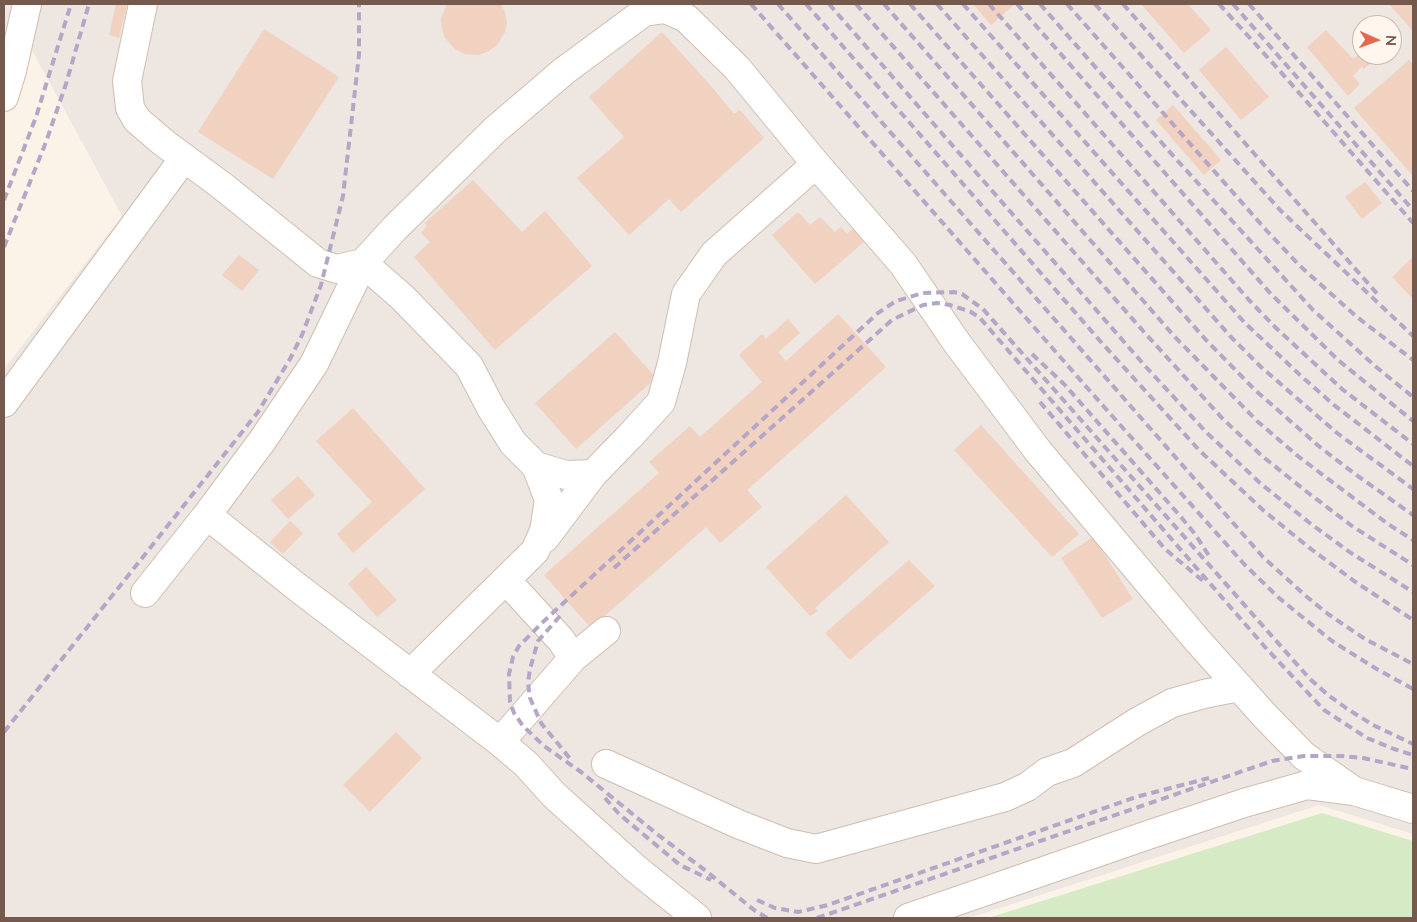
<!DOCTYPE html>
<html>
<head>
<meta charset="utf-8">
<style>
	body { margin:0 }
	#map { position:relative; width:1417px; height:922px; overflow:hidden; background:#fcf3e8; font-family:Lato,sans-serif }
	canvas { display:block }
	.frame { position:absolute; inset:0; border:5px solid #75594c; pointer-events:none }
	.north { position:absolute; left:1352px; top:15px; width:50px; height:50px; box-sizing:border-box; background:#fff7ee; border:1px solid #c8b8ad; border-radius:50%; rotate:92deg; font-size:14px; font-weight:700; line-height:20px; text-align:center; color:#75594c }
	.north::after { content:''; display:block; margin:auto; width:18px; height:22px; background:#e26950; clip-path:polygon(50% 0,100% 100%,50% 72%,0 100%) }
</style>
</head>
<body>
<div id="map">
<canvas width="1417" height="922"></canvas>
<div class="frame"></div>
<div class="north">N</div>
</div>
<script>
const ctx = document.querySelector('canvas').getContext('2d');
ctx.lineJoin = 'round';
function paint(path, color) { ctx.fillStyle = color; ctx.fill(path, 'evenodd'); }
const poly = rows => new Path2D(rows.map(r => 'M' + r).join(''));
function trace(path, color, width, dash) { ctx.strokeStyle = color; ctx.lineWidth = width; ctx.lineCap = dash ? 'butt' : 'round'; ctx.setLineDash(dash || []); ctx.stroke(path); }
const industrial = poly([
	[4,4,1413,4,1413,834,1319,805,969,918,4,918,4,369,122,216,33,52,4,44],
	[1362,25,1392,25,1392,55,1362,55]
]);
const green = poly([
	[1322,813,1413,841,1413,918,988,918]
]);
const building = poly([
	[116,4,127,4,119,38,109,35],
	[447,4,501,4,505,12,507,22,505,32,497,45,489,51,479,55,464,54,455,49,445,38,442,29,441,18],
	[973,4,1015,4,991,25],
	[1141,4,1188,4,1211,30,1184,53],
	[1389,4,1413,4,1413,31],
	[264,29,339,77,273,179,198,132],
	[1326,30,1353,59,1362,52,1362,55,1371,55,1374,60,1364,69,1362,66,1353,76,1360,84,1348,96,1307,47],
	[662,32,711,86,734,114,740,110,764,138,681,212,669,199,629,235,577,178,624,137,589,97],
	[1226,47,1269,97,1241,120,1199,70],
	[1409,60,1413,65,1413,176,1354,108],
	[1173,105,1221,160,1204,175,1156,120],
	[473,180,522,232,545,211,592,266,495,350,414,257,430,242,421,233,427,226,425,223],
	[1365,182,1382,203,1362,219,1345,197],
	[798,212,810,225,820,217,835,232,841,227,847,234,853,229,864,242,815,284,772,235],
	[239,255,259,270,242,291,222,275],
	[1413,257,1413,299,1392,277],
	[838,314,886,367,747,490,762,507,720,543,706,527,591,628,544,575,659,473,649,462,690,426,700,437,762,382,739,355,762,334,766,339,788,319,800,333,778,352,786,361],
	[615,332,656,378,576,449,535,403],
	[353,408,425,489,353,553,337,534,372,502,316,441],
	[981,425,1079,534,1052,557,954,450],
	[298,476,315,495,288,519,271,500],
	[846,495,889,542,815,608,818,611,810,616,766,567],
	[290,521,303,533,283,554,270,542],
	[1093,537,1133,599,1102,618,1061,558],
	[909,560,935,586,850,660,825,633],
	[366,567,397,600,377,617,348,584],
	[396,732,422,758,370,812,343,785]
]);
const minor = poly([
	[143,4,127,81,130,108,137,120,164,143,221,185,318,263,337,269,363,263,395,228,495,130,564,71,644,12,665,9,686,18,737,68,816,164,903,264,957,343,1038,451,1197,640,1265,716,1304,756,1354,791],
	[4,97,12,71,27,4],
	[4,403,184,158],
	[536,466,566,475,593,474,630,436,661,402,672,363,686,294,714,254,816,164],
	[207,515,297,587,500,742,526,764,554,795,636,869,697,918],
	[545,538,593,474],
	[506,580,561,640,573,658],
	[145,593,207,515,262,441,314,364,363,263,403,298,469,366,491,408,513,443,536,466,549,500,544,531,535,551,410,674],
	[500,742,573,658,606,631],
	[606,764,738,824,787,843,816,849,1005,797,1027,787,1047,772,1073,763,1137,722,1172,703,1204,694,1239,687],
	[908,918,1148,835,1244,803,1307,785,1354,791,1413,809]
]);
const rail = poly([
	[751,4,1090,391,1244,564,1279,598,1332,641,1375,668,1413,689],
	[778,4,1263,557,1307,597,1328,614,1365,639,1413,664],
	[806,4,1101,342,1199,450,1264,511,1311,549,1354,581,1413,620],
	[829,4,1146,367,1206,432,1260,483,1311,524,1351,553,1413,592],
	[856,4,1144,332,1222,418,1262,456,1307,492,1352,526,1413,565],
	[884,4,1174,336,1257,421,1299,457,1388,524,1413,540],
	[910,4,1206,340,1255,390,1321,448,1355,474,1413,515],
	[937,4,1231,337,1261,367,1337,433,1413,489],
	[963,4,1244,322,1300,375,1334,405,1413,466],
	[989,4,1249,300,1275,327,1342,389,1413,444],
	[1017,4,1270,293,1338,360,1413,421],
	[1040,4,1176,159,1313,310,1375,366,1413,397],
	[1067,4,1267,231,1300,266,1357,317,1413,360],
	[1095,4,1280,210,1413,336],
	[1123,4,1380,297],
	[1219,4,1279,70,1413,223],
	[1233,4,1413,210],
	[1249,4,1413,191],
	[4,200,36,117,71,4],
	[4,247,46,142,66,84,89,4],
	[1032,354,1064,384,1181,517,1195,534,1211,559],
	[1040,402,1165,549,1203,581],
	[614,568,892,320,923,305,937,303,950,305,971,312,980,318,1265,647,1324,710,1367,738,1394,749,1413,755],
	[560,616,538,641,530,669,528,683,530,698,541,723,572,761],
	[4,732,258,412,290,359,302,335,321,285,343,196,359,55,359,4],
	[605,798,619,814,680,865,711,880],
	[757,900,775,908,798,912,828,905,1136,797,1209,778],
	[767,918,754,910,706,871,657,834,581,772,544,746,523,726,514,713,510,702,509,674,513,657,519,646,544,621,878,313,896,301,923,293,954,292,962,294,983,309,1309,678,1328,695,1346,708,1373,725,1413,744],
	[817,918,1272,761,1304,756,1341,756,1363,758,1413,769]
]);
paint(industrial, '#ede6e1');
paint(green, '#d6eac6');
paint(building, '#f1d1c0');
trace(minor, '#d0bdb0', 30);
trace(minor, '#fff', 28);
trace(rail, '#b5a5c6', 4, [8, 5]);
</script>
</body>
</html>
